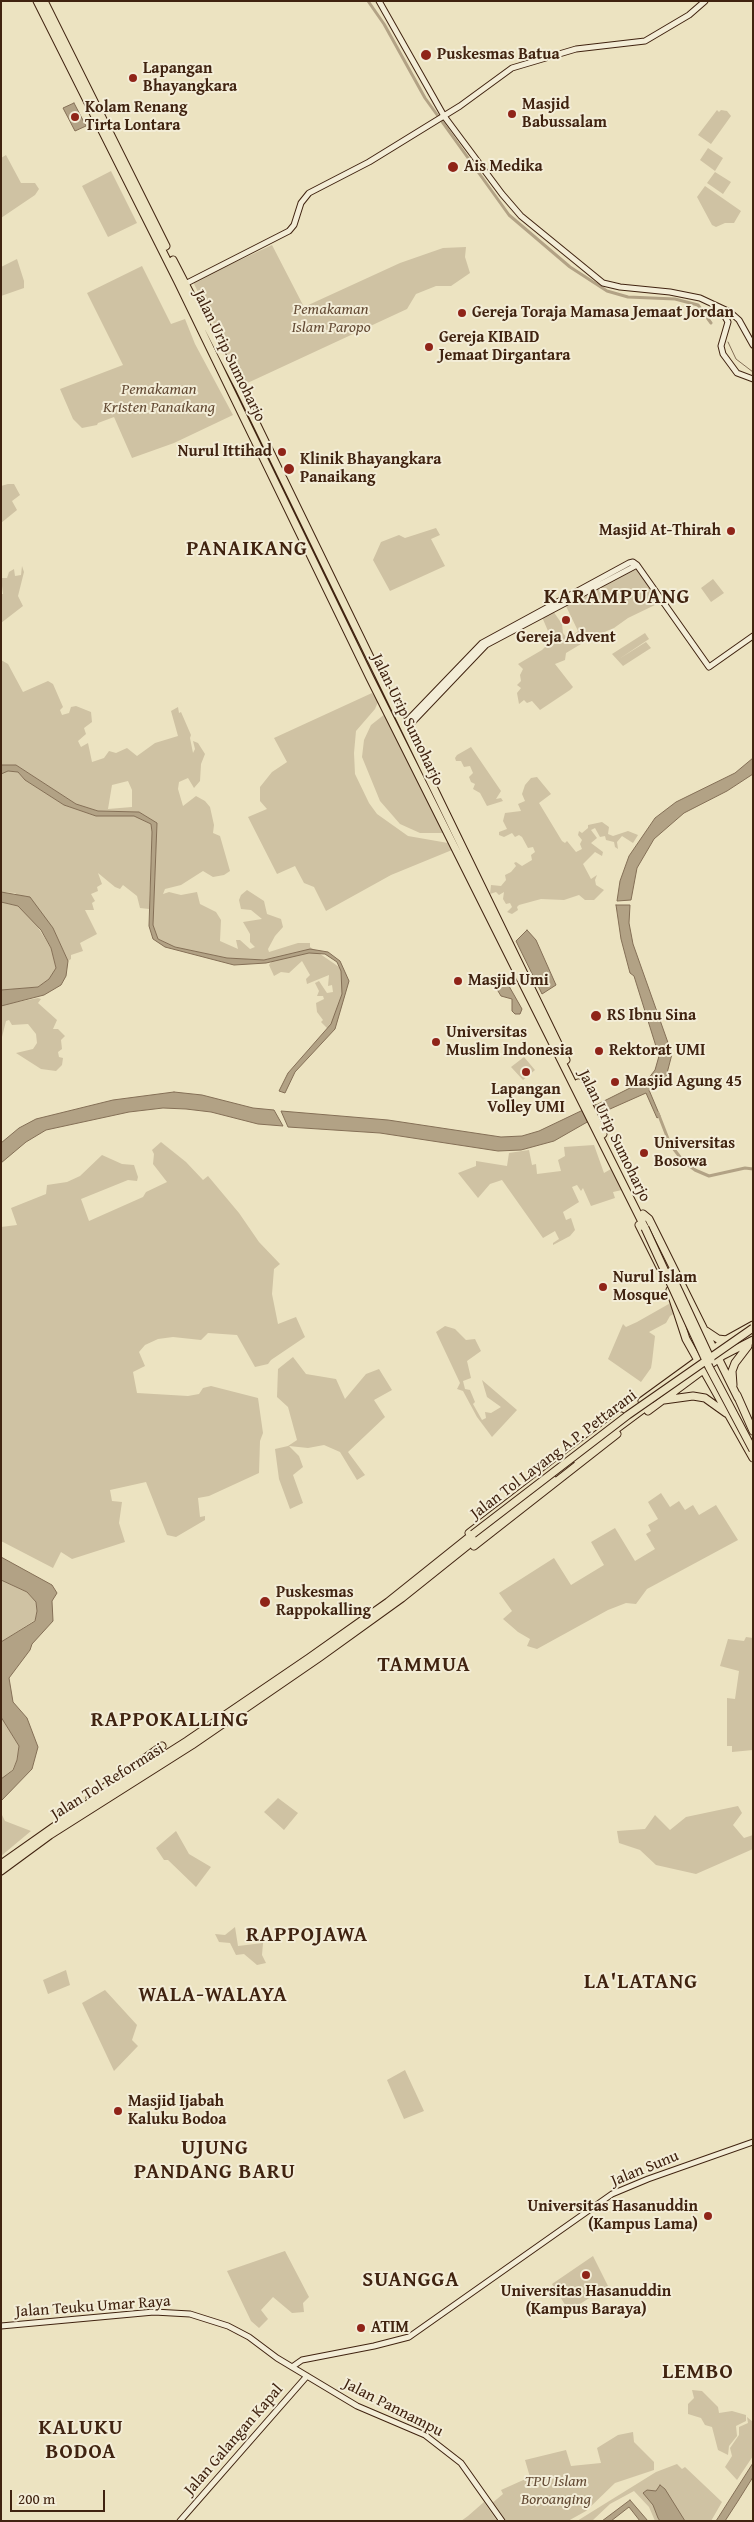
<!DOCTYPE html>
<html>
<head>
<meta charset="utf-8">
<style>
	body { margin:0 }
	#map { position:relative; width:754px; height:2522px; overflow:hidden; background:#ece3c1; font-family:"Gentium Book Plus",serif }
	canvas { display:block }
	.frame { position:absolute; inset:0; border:2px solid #402310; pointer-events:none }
	.scale { position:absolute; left:10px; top:2490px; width:95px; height:22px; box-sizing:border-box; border:2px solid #402310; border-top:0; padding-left:6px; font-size:15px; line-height:18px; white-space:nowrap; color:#402310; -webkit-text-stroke:4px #f3edd7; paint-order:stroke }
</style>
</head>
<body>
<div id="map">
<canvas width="754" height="2522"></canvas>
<div class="frame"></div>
<div class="scale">200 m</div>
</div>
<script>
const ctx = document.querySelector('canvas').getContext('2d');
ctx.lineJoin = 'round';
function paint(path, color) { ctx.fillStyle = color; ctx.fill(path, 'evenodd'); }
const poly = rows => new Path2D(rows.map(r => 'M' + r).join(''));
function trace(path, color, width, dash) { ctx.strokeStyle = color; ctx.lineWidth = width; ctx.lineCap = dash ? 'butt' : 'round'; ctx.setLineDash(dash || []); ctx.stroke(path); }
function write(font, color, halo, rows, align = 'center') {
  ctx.font = font + ' "Gentium Book Plus",serif'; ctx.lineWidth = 4; ctx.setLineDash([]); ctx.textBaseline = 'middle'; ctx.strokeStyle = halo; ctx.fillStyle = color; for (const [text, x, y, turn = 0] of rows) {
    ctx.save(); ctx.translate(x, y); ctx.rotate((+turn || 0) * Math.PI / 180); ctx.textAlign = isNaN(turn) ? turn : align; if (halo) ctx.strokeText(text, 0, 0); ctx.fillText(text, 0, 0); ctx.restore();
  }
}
const green = poly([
	[717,110,719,112,721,110,727,111,731,116,711,144,698,135],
	[708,148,723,158,715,171,700,160],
	[6,155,21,183,35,183,39,189,35,195,1,218,1,158],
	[111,171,137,223,108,237,82,186],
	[715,172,731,182,723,194,707,183],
	[705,186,741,211,734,223,725,223,716,227,712,225,697,197],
	[272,245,304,307,400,263,443,248,466,247,465,257,470,273,451,286,436,286,416,294,407,309,241,386,221,346,224,344,193,282],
	[17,259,24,281,24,288,1,296,1,267],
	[142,266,171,324,185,319,195,344,233,415,174,443,132,458,114,417,98,423,97,425,82,428,73,419,60,389,123,365,87,293],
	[8,484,14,484,20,495,12,501,17,510,1,523,1,486],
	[436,528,440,535,431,539,445,566,390,591,373,560,381,542,399,535,405,538],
	[22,566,24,572,18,596,23,606,1,623,1,594,3,594,1,578,7,578,9,572,14,569,15,576,21,575],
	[636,567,659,603,628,618,614,628,595,636,597,640,594,642,586,641,566,653,565,660,555,664,573,687,570,690,540,710,532,701,527,703,524,700,519,704,517,693,521,688,517,685,521,681,520,675,523,669,518,664,542,650,547,645,545,641,553,636,548,631,542,617,553,611,562,624,563,633,567,638,570,638,578,631,565,604],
	[713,579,724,593,711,602,701,588],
	[645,633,649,639,619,659,646,642,651,648,623,666,612,654],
	[1,660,8,664,23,692,48,681,53,684,63,707,60,710,62,715,69,713,71,707,76,706,91,712,92,722,84,728,86,734,78,741,81,747,88,743,92,762,104,758,109,751,116,753,127,748,137,756,155,743,178,736,171,711,178,707,179,713,181,712,191,735,190,738,193,753,195,749,193,741,198,743,205,754,201,764,200,781,194,788,188,778,179,782,178,789,183,806,196,796,205,801,210,807,214,825,213,833,220,836,230,871,224,875,213,877,203,871,181,885,165,889,163,894,169,892,181,895,197,892,200,904,216,912,221,920,220,941,238,949,236,940,240,940,250,949,255,947,250,942,250,934,243,922,262,919,251,910,241,909,239,900,241,895,247,890,264,901,267,914,281,919,283,927,275,936,268,949,269,952,298,943,310,943,310,947,342,969,344,990,330,1031,321,1022,323,1020,317,1012,316,1003,324,999,323,996,317,996,319,991,315,983,319,981,327,993,333,992,332,985,328,986,329,975,307,984,306,979,310,975,302,961,289,973,281,972,274,976,269,965,274,958,264,960,227,958,175,947,158,939,153,925,157,823,139,812,98,811,76,804,16,765,1,765],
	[128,781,132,790,132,807,108,809,112,785],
	[372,693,378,702,375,709,356,731,354,753,355,774,369,803,377,814,408,836,448,843,452,850,391,875,326,911,314,887,304,883,295,866,277,874,248,817,267,809,260,801,260,787,272,772,287,762,274,738],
	[385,714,444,833,420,833,400,824,380,801,362,757,364,740,371,725],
	[471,747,501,791,496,799,501,798,503,801,487,806,480,793,473,789,475,784,471,782,469,777,473,773,470,766,464,767,461,761,456,761,455,758,457,755],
	[7,771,18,772,25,780,64,805,96,816,134,816,151,824,152,832,149,909,140,908,137,896,123,885,120,889,115,887,98,873,102,884,97,887,98,891,91,894,95,901,92,903,94,910,85,910,97,934,80,943,83,951,71,955,71,959,68,961,53,928,15,893,1,892,1,774],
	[537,777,551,794,539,803,562,841,565,843,567,841,576,852,582,849,580,844,582,840,578,835,579,831,582,833,588,828,588,825,602,822,609,827,608,834,613,836,628,831,638,835,633,843,622,836,617,842,618,849,615,847,614,842,606,840,605,836,600,837,595,828,591,830,597,838,591,843,603,852,602,856,595,852,583,864,591,879,597,875,595,880,596,885,604,890,594,900,585,900,579,895,564,900,541,899,519,905,517,907,518,910,512,914,507,912,512,907,510,903,506,904,503,899,504,892,499,895,496,892,490,894,491,885,501,886,506,880,505,875,511,872,516,866,514,863,516,862,522,866,532,860,531,855,535,852,533,847,528,848,522,837,519,835,515,837,512,833,504,837,499,835,499,832,507,829,503,821,505,813,521,811,518,804,525,801,522,794,525,785,531,778],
	[1,902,18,906,32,918,51,948,56,968,49,979,38,987,1,990],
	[38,998,41,999,38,1003,57,1020,53,1029,58,1029,65,1036,61,1040,62,1049,58,1052,59,1057,63,1058,62,1065,56,1071,41,1069,16,1053,33,1049,37,1043,36,1034,28,1024,12,1025,9,1020,6,1021,1,1041,2,1005],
	[524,1057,535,1070,523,1080,511,1067],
	[161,1142,186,1162,203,1180,208,1176,239,1213,259,1242,280,1264,274,1269,272,1294,278,1324,296,1317,305,1337,271,1360,268,1364,255,1367,237,1335,208,1333,201,1340,173,1337,158,1339,145,1345,139,1352,145,1366,133,1372,137,1393,188,1396,199,1394,203,1388,211,1386,258,1398,263,1433,260,1441,259,1473,209,1496,198,1498,200,1517,205,1516,205,1520,176,1537,167,1535,146,1482,110,1490,112,1501,122,1502,119,1523,125,1542,72,1559,61,1552,53,1568,1,1541,1,1227,17,1225,11,1208,46,1194,47,1185,67,1182,80,1176,102,1155,122,1164,134,1165,138,1177,137,1181,128,1180,81,1199,89,1221,143,1197,146,1192,167,1182,153,1164,154,1154,152,1150],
	[594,1145,604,1173,611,1169,622,1190,613,1192,615,1198,591,1206,583,1188,581,1191,577,1185,572,1187,579,1202,563,1212,566,1220,571,1218,575,1230,570,1236,553,1245,553,1243,559,1239,555,1231,543,1238,502,1180,490,1184,478,1198,458,1173,476,1166,476,1161,507,1166,509,1153,529,1150,532,1165,536,1164,537,1174,561,1171,558,1160,565,1156,564,1147],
	[674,1301,677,1312,670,1316,666,1323,649,1332,655,1336,652,1362,651,1368,641,1382,608,1359,623,1324,626,1327,637,1322],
	[445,1326,455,1329,466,1340,475,1339,481,1351,467,1361,471,1378,463,1381,465,1389,470,1390,475,1402,473,1404,482,1420,486,1418,485,1412,491,1413,501,1407,487,1397,482,1380,517,1410,492,1437,477,1417,463,1391,457,1389,460,1383,436,1332],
	[293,1357,306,1374,336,1379,345,1399,366,1374,379,1369,392,1390,374,1400,385,1417,348,1452,365,1475,357,1480,340,1452,324,1445,308,1448,289,1446,299,1456,303,1467,293,1475,303,1503,290,1509,279,1479,275,1449,288,1446,297,1440,288,1407,277,1397,278,1369],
	[661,1493,670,1507,679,1501,685,1510,693,1505,699,1515,716,1505,738,1540,647,1589,636,1604,626,1603,608,1610,537,1649,527,1646,530,1639,518,1632,503,1619,512,1611,499,1593,554,1558,571,1585,604,1565,591,1542,615,1528,635,1561,655,1549,646,1534,651,1531,648,1525,658,1519,648,1502],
	[1,1580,27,1592,36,1602,37,1611,35,1620,1,1642],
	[746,1637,753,1638,753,1750,732,1752,732,1746,727,1746,727,1698,735,1699,739,1671,720,1666,728,1639,744,1641],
	[1,1717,19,1746,17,1760,12,1770,1,1779],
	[278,1798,298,1813,284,1830,264,1812],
	[738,1806,742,1813,733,1825,744,1838,753,1835,753,1849,696,1874,656,1865,640,1850,619,1843,617,1831,645,1829,655,1815,670,1830,686,1817],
	[1,1813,5,1821,31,1831,1,1856],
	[176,1831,189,1854,211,1867,196,1887,168,1860,164,1860,156,1848],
	[235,1927,238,1946,263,1943,262,1955,266,1963,257,1965,244,1954,236,1955,230,1943,219,1942,215,1934,225,1935],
	[66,1970,70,1985,48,1994,43,1980],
	[105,1990,137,2025,132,2040,138,2046,114,2071,82,2003],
	[405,2070,424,2111,404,2119,387,2080],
	[285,2251,309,2297,303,2303,304,2312,292,2313,273,2297,261,2310,268,2319,259,2328,251,2321,227,2271],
	[593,2256,608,2286,569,2311,552,2284],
	[692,2390,702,2391,718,2407,719,2413,732,2411,746,2415,746,2421,736,2426,737,2436,729,2446,728,2455,718,2450,712,2427,705,2425,701,2418,688,2414,688,2404,694,2398],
	[747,2417,753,2422,753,2456,737,2480,725,2467,732,2456,730,2448,739,2435,739,2427,748,2423],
	[633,2432,634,2442,654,2462,654,2470,615,2483,586,2511,568,2521,505,2521,491,2504,503,2494,501,2490,530,2477,525,2460,566,2450,571,2466,601,2463,597,2448,618,2435],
	[677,2464,682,2469,685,2467,722,2502,711,2521,655,2521,649,2507,634,2491,610,2504,592,2521,577,2521,656,2472],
	[484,2502,497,2521,461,2521,468,2516]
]);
const water = poly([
	[74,103,86,126,75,131,63,108,74,103],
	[753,758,753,774,727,791,684,813,654,839,637,868,631,900,617,901,620,881,629,856,655,818,676,802,735,773,753,758],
	[1,765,16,765,76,804,98,811,139,812,157,823,153,925,158,939,175,947,227,958,264,960,310,949,328,952,340,961,349,981,335,1029,295,1072,285,1093,279,1091,288,1073,331,1024,342,994,341,971,337,962,325,954,309,953,266,963,234,965,165,947,153,939,149,926,152,832,151,824,134,816,96,816,64,805,25,780,18,772,8,771,1,774,1,765],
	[1,892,30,897,53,928,68,961,66,976,61,985,44,995,1,1006,1,990,38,987,49,979,56,968,51,948,41,930,18,906,1,902,1,892],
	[616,905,630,905,629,923,633,944,672,1054,666,1077,649,1090,660,1116,657,1118,646,1093,601,1113,600,1118,592,1102,596,1105,648,1079,655,1070,659,1056,634,976,630,973,621,939,616,905],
	[527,930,536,940,556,985,542,994,516,941,527,930],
	[505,979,522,1009,520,1014,515,1014,512,1011,512,999,501,996,495,986,497,980,505,979],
	[174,1092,202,1095,253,1108,274,1110,283,1126,258,1124,211,1112,186,1109,163,1108,129,1112,46,1130,26,1142,1,1163,1,1143,19,1128,36,1119,113,1100,174,1092],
	[583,1110,589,1121,554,1141,521,1150,498,1151,380,1133,288,1127,281,1111,388,1120,501,1137,522,1136,539,1131,583,1110],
	[1,1557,52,1585,57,1593,52,1601,53,1621,32,1644,30,1650,9,1678,13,1702,27,1718,38,1747,32,1769,1,1801,1,1779,13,1770,17,1760,19,1746,1,1717,1,1642,35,1621,37,1611,36,1602,27,1592,1,1580,1,1557],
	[753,2463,753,2477,738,2501,725,2521,716,2521,753,2463],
	[660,2485,665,2489,685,2521,660,2521,658,2518,653,2505,643,2493,647,2490,656,2491,660,2485],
	[630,2500,648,2521,640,2521,629,2507,611,2521,602,2521,630,2500]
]);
const stream = poly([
	[728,342,736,359,753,372]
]);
const canal = poly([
	[368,1,384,24,425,98,509,215,570,267,607,291,628,297,675,299,698,305,711,323],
	[658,1113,670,1144,683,1161,695,1170,709,1176,745,1168,753,1169]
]);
const secondary = poly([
	[379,1,444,116,502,194,521,216,603,283,620,287,670,292,700,298,730,312,739,320,753,345],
	[185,284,289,231,294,225,301,203,309,193,369,162,460,106,512,68,576,49,645,41,689,15,705,1],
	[720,308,728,322,721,346,723,354,737,373,753,379],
	[637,565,709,667,753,636],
	[403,725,482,643,629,563,633,562,637,565],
	[405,730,486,645,637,565],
	[1,2326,154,2312,190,2314,228,2326,249,2337,277,2358,357,2406,425,2435,461,2463,502,2521],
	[292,2367,302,2360,374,2346,409,2337,612,2194,648,2179,753,2142],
	[180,2521,307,2376]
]);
const highway = poly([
	[37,1,178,282,370,678,645,1228],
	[44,1,166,246],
	[173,260,240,390,566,1060],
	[578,1083,603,1134],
	[643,1214,649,1219,661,1243,738,1398],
	[639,1225,660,1267],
	[670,1290,686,1339,753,1458],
	[706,1331,718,1339,727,1340],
	[733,1385,732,1371,735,1363,748,1346],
	[737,1395,753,1431],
	[664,1400,693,1396,705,1398,726,1413],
	[642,1401,726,1340,753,1325],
	[648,1411,722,1356,753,1340],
	[576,1459,650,1404],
	[469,1533,621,1416],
	[474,1546,617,1434],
	[90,1798,162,1746],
	[1,1864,72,1814,187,1741,309,1658,388,1602,473,1534],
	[1,1871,50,1835,192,1745,320,1657,402,1598,552,1478]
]);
const highwayBridge = poly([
	[645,1228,709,1367,753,1450],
	[670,1272,711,1360],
	[473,1534,628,1415,753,1328]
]);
const markers = [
	[426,55,6,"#8f2418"],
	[133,78,5,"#8f2418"],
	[512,114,5,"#8f2418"],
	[75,117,5,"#8f2418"],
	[453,167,6,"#8f2418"],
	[462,313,5,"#8f2418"],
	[429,347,5,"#8f2418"],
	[282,452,5,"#8f2418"],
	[289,469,6,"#8f2418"],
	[731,531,5,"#8f2418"],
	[566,620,5,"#8f2418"],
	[458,981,5,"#8f2418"],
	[596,1016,6,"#8f2418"],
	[436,1042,5,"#8f2418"],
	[599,1051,5,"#8f2418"],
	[526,1072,5,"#8f2418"],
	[615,1082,5,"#8f2418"],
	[644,1153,5,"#8f2418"],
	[603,1287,5,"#8f2418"],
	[265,1602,6,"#8f2418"],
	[118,2111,5,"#8f2418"],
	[708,2216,5,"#8f2418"],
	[586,2275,5,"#8f2418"],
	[361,2328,5,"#8f2418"]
];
const poiNames = [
	["Puskesmas Batua",437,55],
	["Lapangan",143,69],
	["Bhayangkara",143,87],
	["Masjid",522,105],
	["Babussalam",522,123],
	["Kolam Renang",85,108],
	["Tirta Lontara",85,126],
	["Ais Medika",464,167],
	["Gereja Toraja Mamasa Jemaat Jordan",472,313],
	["Gereja KIBAID",439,338],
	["Jemaat Dirgantara",439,356],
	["Nurul Ittihad",272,452,"right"],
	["Klinik Bhayangkara",300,460],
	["Panaikang",300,478],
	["Masjid At-Thirah",721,531,"right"],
	["Gereja Advent",566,638,"center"],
	["Masjid Umi",468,981],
	["RS Ibnu Sina",607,1016],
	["Universitas",446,1033],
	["Muslim Indonesia",446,1051],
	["Rektorat UMI",609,1051],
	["Masjid Agung 45",625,1082],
	["Lapangan",526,1090,"center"],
	["Volley UMI",526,1108,"center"],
	["Universitas",654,1144],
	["Bosowa",654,1162],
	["Nurul Islam",613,1278],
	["Mosque",613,1296],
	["Puskesmas",276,1593],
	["Rappokalling",276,1611],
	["Masjid Ijabah",128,2102],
	["Kaluku Bodoa",128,2120],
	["Universitas Hasanuddin",698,2207,"right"],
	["(Kampus Lama)",698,2225,"right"],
	["Universitas Hasanuddin",586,2292,"center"],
	["(Kampus Baraya)",586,2310,"center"],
	["ATIM",371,2328]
];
const parkNames = [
	["Pemakaman",331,310],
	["Islam Paropo",331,328],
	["Pemakaman",159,390],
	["Kristen Panaikang",159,408],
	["TPU Islam",556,2482],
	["Boroanging",556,2500]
];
const streetNames = [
	["Jalan Urip Sumoharjo",229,356,64],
	["Jalan Urip Sumoharjo",407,720,64],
	["Jalan Urip Sumoharjo",614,1136,64],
	["Jalan Tol Layang A.P. Pettarani",554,1455,-37],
	["Jalan Tol Reformasi",108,1782,-32],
	["Jalan Sunu",645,2169,-22],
	["Jalan Teuku Umar Raya",93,2307,-4],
	["Jalan Pannampu",393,2408,27],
	["Jalan Galangan Kapal",234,2440,-49]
];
const districtNames = [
	["PANAIKANG",247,550],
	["KARAMPUANG",617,598],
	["TAMMUA",424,1666],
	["RAPPOKALLING",170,1721],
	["RAPPOJAWA",307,1936],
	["LA'LATANG",641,1983],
	["WALA-WALAYA",213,1996],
	["UJUNG",215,2149],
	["PANDANG BARU",215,2173],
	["SUANGGA",411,2281],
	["LEMBO",698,2373],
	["KALUKU",81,2429],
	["BODOA",81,2453]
];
paint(green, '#cfc2a3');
paint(water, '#b2a285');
trace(water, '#846f56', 1);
trace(stream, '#846f56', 1);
trace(canal, '#b2a285', 3);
trace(secondary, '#402310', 7);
trace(highway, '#402310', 9);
trace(secondary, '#f3edd7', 5);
trace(highway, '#ece3c1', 7);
trace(highwayBridge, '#402310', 9, []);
trace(highwayBridge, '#ece3c1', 7);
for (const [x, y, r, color] of markers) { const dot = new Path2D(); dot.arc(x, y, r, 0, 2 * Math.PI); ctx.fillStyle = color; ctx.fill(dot); trace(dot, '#f3edd7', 2); }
write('bold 16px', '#402310', '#f3edd7', poiNames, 'left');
write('italic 16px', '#644b35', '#f3edd7', parkNames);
write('16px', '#402310', '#f3edd7', streetNames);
ctx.letterSpacing = '1px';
write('bold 21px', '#402310', '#f3edd7', districtNames);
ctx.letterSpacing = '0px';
</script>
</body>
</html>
